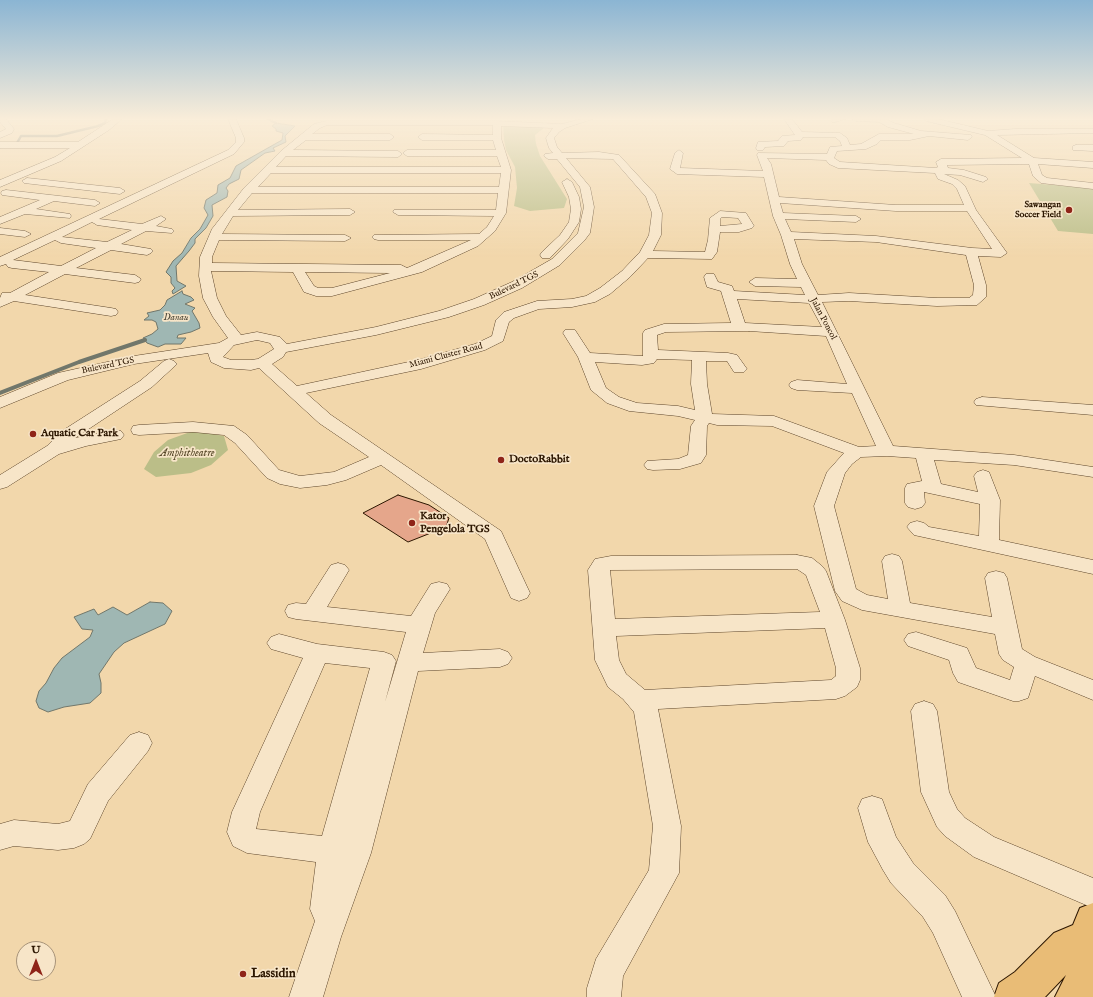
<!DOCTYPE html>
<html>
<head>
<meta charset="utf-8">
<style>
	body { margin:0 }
	#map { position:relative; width:1093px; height:997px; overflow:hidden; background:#f2d7ab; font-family:"IM FELL English",serif }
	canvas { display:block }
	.north { position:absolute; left:16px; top:941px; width:40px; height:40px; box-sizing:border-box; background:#f7e5c8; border:1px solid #a69278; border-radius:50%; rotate:0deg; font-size:11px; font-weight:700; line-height:16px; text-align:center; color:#2c1600 }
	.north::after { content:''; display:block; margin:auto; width:14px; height:18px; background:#8f2418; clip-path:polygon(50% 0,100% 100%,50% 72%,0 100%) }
</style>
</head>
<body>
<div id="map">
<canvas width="1093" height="997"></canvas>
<div class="north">U</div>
</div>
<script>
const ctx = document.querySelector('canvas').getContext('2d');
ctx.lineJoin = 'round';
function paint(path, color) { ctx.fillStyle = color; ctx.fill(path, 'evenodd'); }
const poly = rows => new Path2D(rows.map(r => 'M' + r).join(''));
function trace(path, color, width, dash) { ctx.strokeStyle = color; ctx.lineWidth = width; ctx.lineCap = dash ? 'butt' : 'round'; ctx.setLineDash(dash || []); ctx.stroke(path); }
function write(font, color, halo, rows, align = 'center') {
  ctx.font = font + ' "IM FELL English",serif'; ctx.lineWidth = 3.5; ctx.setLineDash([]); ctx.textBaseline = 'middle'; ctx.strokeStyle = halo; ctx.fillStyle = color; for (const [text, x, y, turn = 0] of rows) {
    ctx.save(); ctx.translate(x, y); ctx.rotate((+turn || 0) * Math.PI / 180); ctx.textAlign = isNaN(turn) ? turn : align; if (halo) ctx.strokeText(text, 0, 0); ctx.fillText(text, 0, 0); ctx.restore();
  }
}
const green = poly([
	[503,125,544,128,535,135,536,144,540,156,567,199,564,208,530,211,514,206,517,188,515,167,506,150,504,140],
	[1029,183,1093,188,1093,234,1058,231],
	[190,432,204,432,224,436,228,450,211,465,191,473,156,477,144,469,154,452,168,440]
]);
const water = poly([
	[276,123,295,126,285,136,286,142,273,148,275,151,265,153,241,170,239,179,229,184,226,188,228,191,227,197,212,205,213,216,206,228,195,239,195,243,189,251,176,266,177,281,186,286,173,294,172,291,175,288,171,283,171,277,166,272,173,261,182,253,191,238,200,229,208,215,204,208,206,200,217,193,218,185,230,178,236,166,282,140,283,133,276,131,276,129,272,126,276,123],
	[182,291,183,294,191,297,194,300,185,304,195,308,192,311,199,323,200,328,191,332,178,335,177,338,186,338,181,344,165,344,158,347,147,343,143,338,152,334,158,329,156,322,152,320,144,320,149,316,147,313,160,310,165,305,167,300,182,291],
	[150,602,163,603,172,611,165,624,124,643,114,652,99,674,101,683,101,693,90,703,64,707,48,712,39,708,36,701,39,691,46,683,54,668,62,658,90,637,93,630,82,629,74,617,94,609,98,615,113,607,127,615,150,602]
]);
const streamFar1 = poly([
	[268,119,276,123],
	[0,147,17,143,21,136,57,136,98,126,105,123,106,119]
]);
const stream = poly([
	[0,393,79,362,145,340]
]);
const building = poly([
	[398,495,429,505,449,518,446,527,408,542,363,513,398,495]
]);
const minor = poly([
	[0,119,6,119,14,129,12,133,0,138,0,132,6,129,0,122,0,119],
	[113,119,122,119,109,130,61,161,0,187,0,180,55,157,70,148,0,148,0,142,78,142,113,119],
	[228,119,236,119,244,138,244,142,234,154,99,219,142,224,161,216,166,219,156,226,172,229,174,231,172,233,146,231,121,244,151,249,153,251,151,253,147,255,111,250,76,268,135,275,141,279,139,282,135,283,65,274,25,295,111,308,116,309,118,312,116,315,111,316,14,301,0,307,0,298,2,293,10,293,49,272,12,268,8,267,6,264,0,266,0,257,228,150,236,142,236,138,228,119],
	[92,222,97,225,132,230,107,242,62,237,92,222],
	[55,240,61,243,96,248,61,266,13,260,55,240],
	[581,119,593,119,565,128,559,132,554,138,557,147,562,153,599,152,619,155,655,194,662,213,661,235,653,251,705,252,708,240,710,218,720,211,746,213,754,226,752,228,739,232,720,232,717,252,712,259,648,258,630,277,610,294,595,302,572,307,539,309,514,318,509,322,503,341,485,350,421,369,306,393,331,415,501,531,530,593,527,598,519,601,511,598,485,539,381,465,346,480,327,485,300,488,280,484,267,478,235,443,224,435,193,432,139,435,133,434,131,430,133,426,139,425,193,422,234,426,247,435,279,470,300,476,334,472,369,457,319,423,259,368,251,370,224,368,211,362,208,353,134,364,68,380,0,408,0,397,58,373,134,356,219,343,228,338,213,317,203,298,199,276,200,257,212,229,244,188,281,151,314,124,326,121,497,121,562,124,581,119],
	[327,125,493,125,493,135,422,134,418,137,422,140,493,140,496,150,407,150,403,153,407,156,497,156,501,167,276,167,286,156,398,157,402,154,398,151,293,150,306,140,390,140,394,137,390,134,312,134,320,128,327,125],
	[501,126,553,128,546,138,549,148,553,153,545,154,544,156,548,159,557,159,580,187,584,207,578,233,552,259,512,282,474,299,439,311,376,327,287,344,280,337,257,332,241,335,226,316,217,298,211,271,293,272,304,292,316,296,332,296,422,272,478,246,495,231,506,213,511,170,501,138,501,126],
	[566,158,613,159,646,197,652,213,649,235,640,252,622,271,600,288,586,296,572,299,537,301,504,312,496,320,492,336,475,344,418,360,297,386,272,364,283,357,286,352,376,335,449,317,484,305,522,288,560,265,584,241,590,233,594,207,590,187,566,158],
	[271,173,501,173,499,187,258,187,271,173],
	[252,193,498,193,496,210,394,210,393,212,398,215,494,216,487,227,479,234,374,235,372,237,374,239,378,240,471,240,407,268,401,265,212,263,212,257,219,240,345,241,351,238,345,235,222,234,233,216,350,215,355,212,350,209,238,210,252,193],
	[722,217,738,218,742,224,720,226,720,219,722,217],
	[305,272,390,273,332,288,318,288,314,286,305,272],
	[257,340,270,343,274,349,258,359,251,360,231,360,223,357,234,345,257,340],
	[784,119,792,119,802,132,840,133,847,138,850,145,861,144,879,134,914,134,888,127,879,122,856,121,852,119,889,119,888,120,894,123,921,131,971,135,972,137,968,140,929,136,910,140,881,140,877,144,866,149,837,151,834,158,840,162,936,168,938,167,936,162,941,159,1022,158,985,135,926,121,925,119,938,119,988,131,1015,129,1093,129,1093,133,997,135,1034,158,1093,162,1093,168,1038,164,1042,175,1047,178,1093,183,1093,189,1041,183,1033,176,1029,164,947,165,948,168,964,170,986,177,988,179,983,182,960,175,944,174,958,180,965,186,976,210,1007,253,1001,257,978,256,986,285,986,297,977,305,937,306,849,301,822,302,893,446,1014,455,1093,467,1093,477,1014,465,934,460,941,484,978,492,974,476,977,472,983,470,989,472,1000,500,999,540,1093,560,1093,574,914,535,907,527,910,523,917,521,924,523,929,527,979,536,980,504,924,492,925,503,922,507,915,509,908,507,905,503,905,488,907,484,922,481,916,458,887,456,861,457,852,464,845,473,834,506,856,589,867,595,888,599,882,561,885,556,892,554,899,556,902,561,910,603,992,617,985,578,988,573,996,571,1004,573,1007,578,1022,649,1035,657,1093,680,1093,700,1035,676,1028,698,1019,701,1013,701,958,682,953,673,949,660,908,646,904,640,908,634,916,632,967,648,976,668,1010,680,1014,667,1003,660,999,654,995,634,862,610,842,601,835,591,814,506,827,472,844,453,772,426,717,425,709,423,707,426,706,455,701,463,680,469,653,470,647,469,644,465,647,461,678,459,688,455,691,426,695,420,678,416,629,411,607,403,591,390,578,357,563,333,565,330,575,330,590,353,643,356,643,333,645,330,664,324,731,323,721,291,707,287,704,277,706,274,714,274,718,282,732,286,734,291,805,295,801,287,755,286,749,282,755,278,797,279,790,264,781,235,773,216,764,177,677,174,670,169,675,153,679,150,683,153,680,168,763,171,757,155,758,153,827,154,830,147,842,146,840,141,835,137,803,137,801,140,788,141,784,146,765,147,763,150,757,150,756,148,758,142,778,141,782,136,795,135,784,119],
	[767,158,826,160,829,164,838,168,935,173,938,179,952,184,957,189,964,205,896,205,779,197,771,164,767,158],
	[780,203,896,211,967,211,992,249,972,248,876,236,791,232,785,219,856,222,861,219,856,216,783,213,780,203],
	[794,239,876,242,966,255,974,285,973,295,969,298,937,298,849,293,818,295,802,264,794,239],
	[737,299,809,303,822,327,745,323,737,299],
	[749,331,826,336,847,384,797,380,791,382,789,385,791,388,797,390,852,393,876,446,859,447,774,416,712,414,707,384,706,361,727,361,734,372,744,372,747,369,737,355,728,353,658,350,657,335,666,332,749,331],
	[657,359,692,360,691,384,695,410,678,406,637,403,619,397,606,388,595,362,642,365,654,363,657,359],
	[832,119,846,119,835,122,832,122,832,119],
	[1076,145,1093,145,1093,151,1073,150,1073,146,1076,145],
	[27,178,120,188,125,191,120,194,24,183,22,181,27,178],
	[567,179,572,182,579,197,581,209,579,222,568,239,550,258,542,258,540,255,542,252,560,235,569,222,571,209,569,197,562,182,567,179],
	[6,190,95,200,100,203,95,206,54,201,36,209,70,214,71,216,70,218,25,214,0,224,0,217,40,200,2,195,1,193,2,191,6,190],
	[0,228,25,231,31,234,25,237,0,234,0,228],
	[169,359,174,361,177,364,152,387,75,438,115,430,121,431,124,435,121,439,86,446,59,454,7,487,0,489,0,475,47,446,62,431,140,381,164,361,169,359],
	[982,397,1093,405,1093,415,976,405,974,402,976,399,982,397],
	[797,555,812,558,822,566,826,571,845,620,860,668,860,680,857,687,845,696,836,699,658,709,681,826,679,873,623,976,621,997,587,997,587,988,596,959,649,870,653,826,634,712,623,699,608,687,595,660,588,570,595,559,611,556,797,555],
	[797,569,806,575,820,612,615,619,610,570,797,569],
	[825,628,836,668,836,676,831,680,645,690,626,674,619,660,616,636,825,628],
	[338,563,345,565,349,570,327,607,411,616,431,584,439,582,447,584,450,589,435,613,423,653,500,649,508,652,512,658,508,664,500,667,418,671,371,853,341,937,323,997,289,997,315,921,310,909,316,862,247,853,233,846,227,832,232,812,303,658,271,649,267,643,271,637,279,634,317,644,384,652,392,655,396,661,385,702,406,632,296,619,288,617,285,611,288,605,296,603,306,604,331,565,338,563],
	[325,663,370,668,322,836,256,829,260,812,325,663],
	[924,701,933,704,937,711,949,792,957,809,965,818,994,837,1093,878,1093,908,974,857,945,836,937,827,921,792,911,711,915,704,924,701],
	[139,732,148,735,152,743,148,751,108,801,90,839,84,844,74,848,58,850,14,846,0,850,0,824,14,820,58,824,70,821,88,784,130,735,139,732],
	[872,796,882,799,896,837,913,863,945,895,955,911,996,997,962,997,933,933,923,917,891,883,883,870,868,842,858,808,862,799,872,796]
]);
const highway = poly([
	[1093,903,1093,997,1055,997,1066,975,1045,997,994,997,999,983,1015,972,1054,933,1073,925,1080,908,1093,903]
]);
const markers = [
	[1069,210,4,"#8f2418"],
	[33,434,4,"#8f2418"],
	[501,460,4,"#8f2418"],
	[412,523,4,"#8f2418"],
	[243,974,4,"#8f2418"]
];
const farPoinames = [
	["Sawangan",1061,205],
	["Soccer Field",1061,215]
];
const farStreetnames = [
	["Bulevard TGS",514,286,-26],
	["Jalan Poncol",823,319,62],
	["Miami Cluster Road",446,356,-15],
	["Bulevard TGS",108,366,-12]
];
const farWaternames = [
	["Danau",176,318]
];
const poiNames = [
	["Aquatic Car Park",41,434],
	["DoctoRabbit",509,460],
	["Kator",420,517],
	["Pengelola TGS",420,530]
];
const parkNames = [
	["Amphitheatre",187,454]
];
const nearPoinames = [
	["Lassidin",251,974]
];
paint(green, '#bbbe88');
paint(water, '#9fb7b3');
trace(water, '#71776b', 1);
trace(streamFar1, '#71776b', 2.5);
trace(stream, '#71776b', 4);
paint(building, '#e5a68b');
trace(building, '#2c1600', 1);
trace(minor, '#5e462b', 1);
trace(highway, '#2c1600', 2);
paint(minor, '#f7e5c8');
paint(highway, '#e9bc76');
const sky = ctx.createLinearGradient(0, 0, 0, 258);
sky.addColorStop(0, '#8bb5d3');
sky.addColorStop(0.46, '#f9edd9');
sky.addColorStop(1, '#f9edd900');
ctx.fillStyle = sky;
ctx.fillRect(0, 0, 1093, 258);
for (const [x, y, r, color] of markers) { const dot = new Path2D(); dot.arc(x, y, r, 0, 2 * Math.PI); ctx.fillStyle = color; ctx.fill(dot); trace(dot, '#f7e5c8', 1.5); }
write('bold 9px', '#2c1600', '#f7e5c8', farPoinames, 'right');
write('9px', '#2c1600', '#f7e5c8', farStreetnames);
write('italic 10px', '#544e3f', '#f7e5c8', farWaternames);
write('bold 11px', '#2c1600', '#f7e5c8', poiNames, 'left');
write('italic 11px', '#574829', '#f7e5c8', parkNames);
write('bold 13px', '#2c1600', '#f7e5c8', nearPoinames, 'left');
</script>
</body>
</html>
